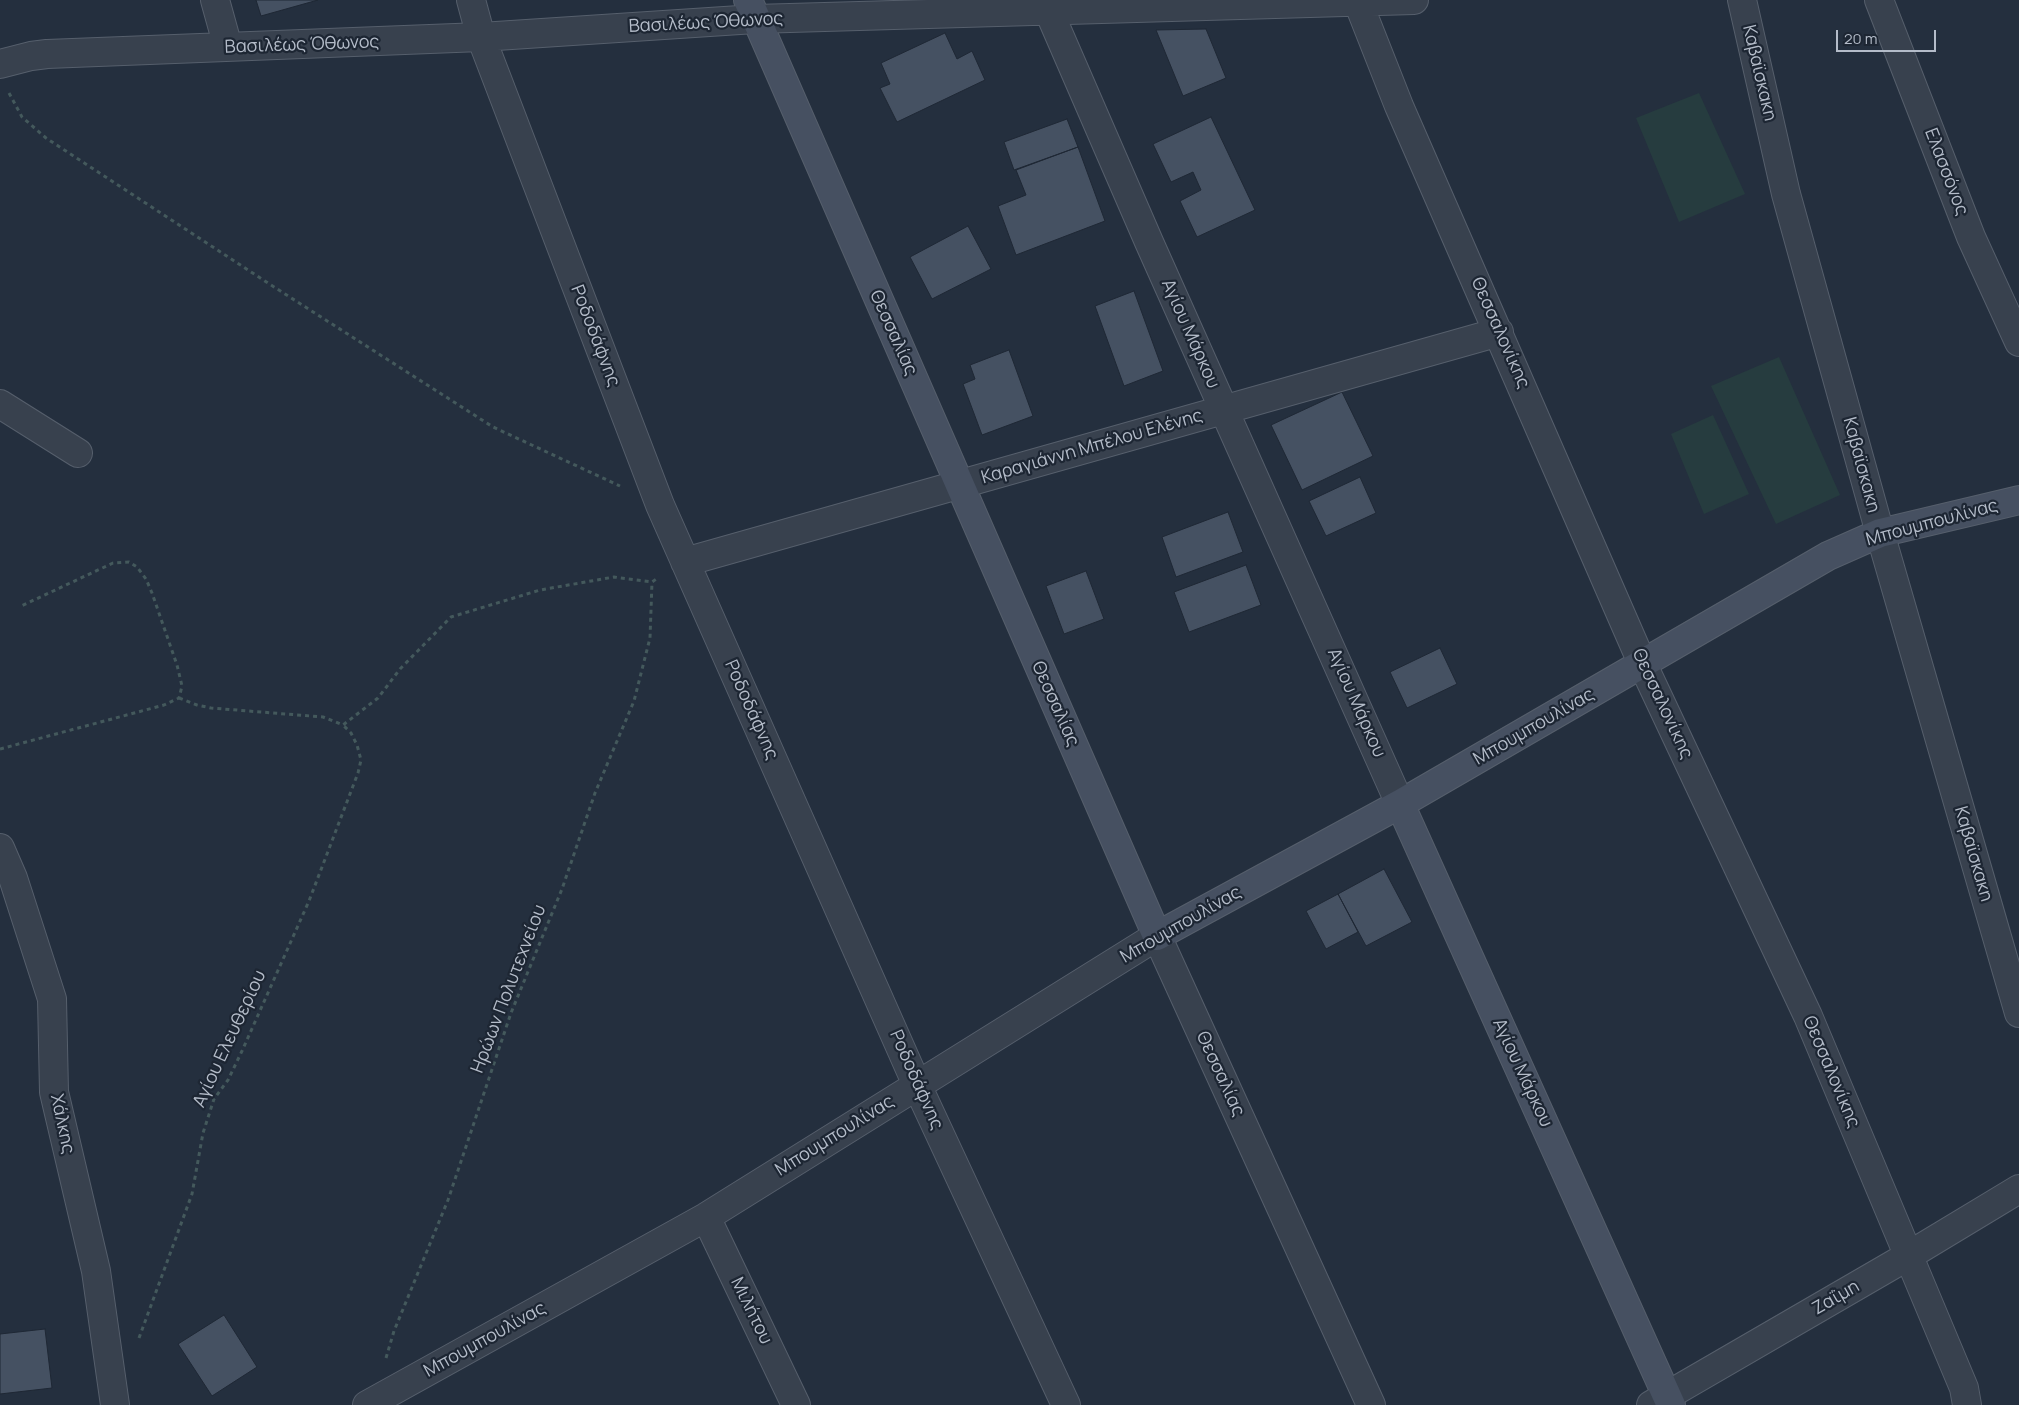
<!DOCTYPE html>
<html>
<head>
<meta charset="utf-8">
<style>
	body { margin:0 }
	#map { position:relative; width:2019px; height:1405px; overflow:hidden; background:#242f3e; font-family:Manrope,sans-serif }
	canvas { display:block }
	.scale { position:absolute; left:1836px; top:30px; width:100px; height:22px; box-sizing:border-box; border:2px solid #b4bcc9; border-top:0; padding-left:6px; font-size:15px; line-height:18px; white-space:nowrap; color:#b4bcc9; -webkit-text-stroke:4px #1d2633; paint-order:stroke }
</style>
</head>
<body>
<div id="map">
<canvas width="2019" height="1405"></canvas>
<div class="scale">20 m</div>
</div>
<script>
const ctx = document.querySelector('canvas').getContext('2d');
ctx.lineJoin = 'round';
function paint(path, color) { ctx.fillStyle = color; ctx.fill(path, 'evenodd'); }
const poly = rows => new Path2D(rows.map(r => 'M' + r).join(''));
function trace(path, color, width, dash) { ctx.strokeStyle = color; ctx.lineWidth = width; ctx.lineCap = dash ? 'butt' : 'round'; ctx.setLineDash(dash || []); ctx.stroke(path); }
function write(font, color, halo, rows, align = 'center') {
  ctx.font = font + ' Manrope,sans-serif'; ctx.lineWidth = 4.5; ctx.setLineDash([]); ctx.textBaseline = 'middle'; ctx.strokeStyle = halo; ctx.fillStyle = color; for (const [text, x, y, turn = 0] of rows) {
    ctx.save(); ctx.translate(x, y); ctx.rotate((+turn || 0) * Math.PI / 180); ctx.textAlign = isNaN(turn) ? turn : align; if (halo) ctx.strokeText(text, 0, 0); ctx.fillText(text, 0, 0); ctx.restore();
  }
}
const green = poly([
	[1699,93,1745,194,1679,222,1636,118],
	[1779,357,1840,495,1776,524,1711,386],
	[1713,415,1749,494,1704,514,1671,434]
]);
const building = poly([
	[256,0,318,0,261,16,256,0],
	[1206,29,1226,78,1183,96,1156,30,1206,29],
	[945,33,957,59,972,51,985,80,897,122,880,88,890,84,881,63,945,33],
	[1211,117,1255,210,1197,237,1180,201,1201,190,1193,172,1171,182,1153,144,1211,117],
	[1067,119,1078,147,1014,170,1004,142,1067,119],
	[1078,147,1105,221,1016,255,998,206,1026,195,1016,170,1078,147],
	[968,226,991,269,932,299,910,257,968,226],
	[1134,291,1163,371,1124,386,1095,306,1134,291],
	[1009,350,1033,416,982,435,963,384,975,379,970,365,1009,350],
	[1342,392,1373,456,1302,490,1271,425,1342,392],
	[1360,477,1376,513,1326,536,1309,501,1360,477],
	[1228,512,1243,552,1176,577,1162,537,1228,512],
	[1246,565,1261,605,1189,632,1174,592,1246,565],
	[1086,571,1104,619,1064,634,1046,586,1086,571],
	[1440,648,1457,684,1407,708,1390,672,1440,648],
	[1384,869,1412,922,1366,946,1338,894,1384,869],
	[1338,894,1358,932,1326,949,1306,911,1338,894],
	[224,1315,257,1367,212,1396,178,1344,224,1315],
	[45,1329,52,1388,0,1394,0,1334,45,1329]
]);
const path = poly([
	[9,93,22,117,46,138,271,285,493,427,620,486],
	[179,698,197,705,211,708,323,717,343,725,378,698,400,669,451,617,540,590,614,577,652,582,659,577],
	[0,749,164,705,179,698,182,686,177,665,152,593,146,579,137,567,129,562,113,563,19,607],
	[139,1338,192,1194,203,1133,214,1099,228,1080,242,1051,309,901,358,773,361,760,357,745,351,733,343,725],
	[386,1358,394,1331,448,1200,511,1013,562,889,595,793,634,701,650,638,652,582]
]);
const street = poly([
	[215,0,228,47],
	[471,0,481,37,660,505,917,1085,1066,1405],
	[1044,0,1149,242,1400,804],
	[1742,0,1786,194,1880,533,2019,1013],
	[1879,0,1971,237,2019,342],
	[1358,2,1399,106,1643,665,1808,1016,1964,1388,1967,1405],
	[0,64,31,56,47,54,481,37,755,19,1414,0],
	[0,404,78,453],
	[685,562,1499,332],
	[0,848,13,878,52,999,54,1092,96,1271,115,1405],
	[706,1217,796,1405],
	[367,1405,706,1217,1157,936,1371,1405],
	[1651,1405,1908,1256,2019,1189]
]);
const secondary = poly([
	[748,0,1157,936,1400,804,1828,556,1880,533,2019,500],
	[1400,804,1671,1405]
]);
const streetNames = [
	["Βασιλέως Όθωνος",706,23,-3],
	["Βασιλέως Όθωνος",302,45,-2],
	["Καβαϊσκακη",1759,73,77],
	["Ελασσόνος",1946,172,69],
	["Θεσσαλίας",893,333,66],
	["Θεσσαλονίκης",1500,333,66],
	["Αγίου Μάρκου",1190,334,66],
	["Ροδοδάφνης",595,336,69],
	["Καραγιάννη Μπέλου Ελένης",1092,447,-16],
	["Καβαϊσκακη",1861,465,75],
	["Μπουμπουλίνας",1932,523,-15],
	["Αγίου Μάρκου",1356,703,66],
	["Θεσσαλίας",1055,704,66],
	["Θεσσαλονίκης",1662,704,65],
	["Ροδοδάφνης",751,710,66],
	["Μπουμπουλίνας",1534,727,-30],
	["Καβαϊσκακη",1973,854,74],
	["Μπουμπουλίνας",1181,925,-30],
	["Ηρώων Πολυτεχνείου",509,989,-69],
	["Αγίου Ελευθερίου",230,1039,-65],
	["Θεσσαλονίκης",1831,1072,67],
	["Αγίου Μάρκου",1522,1073,65],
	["Θεσσαλίας",1220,1074,65],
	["Ροδοδάφνης",916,1080,66],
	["Χάλκης",62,1124,78],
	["Μπουμπουλίνας",835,1136,-32],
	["Ζαΐμη",1836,1298,-30],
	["Μιλήτου",751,1311,64],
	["Μπουμπουλίνας",485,1340,-29]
];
paint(green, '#263c3f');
paint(building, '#455162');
trace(building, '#1f2835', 1);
trace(street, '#565f6c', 30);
trace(secondary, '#565f6c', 30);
trace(path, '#44595c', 3, [4, 4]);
trace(street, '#38414e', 28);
trace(secondary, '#465061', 28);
write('18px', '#b4bcc9', '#1d2633', streetNames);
</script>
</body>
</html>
